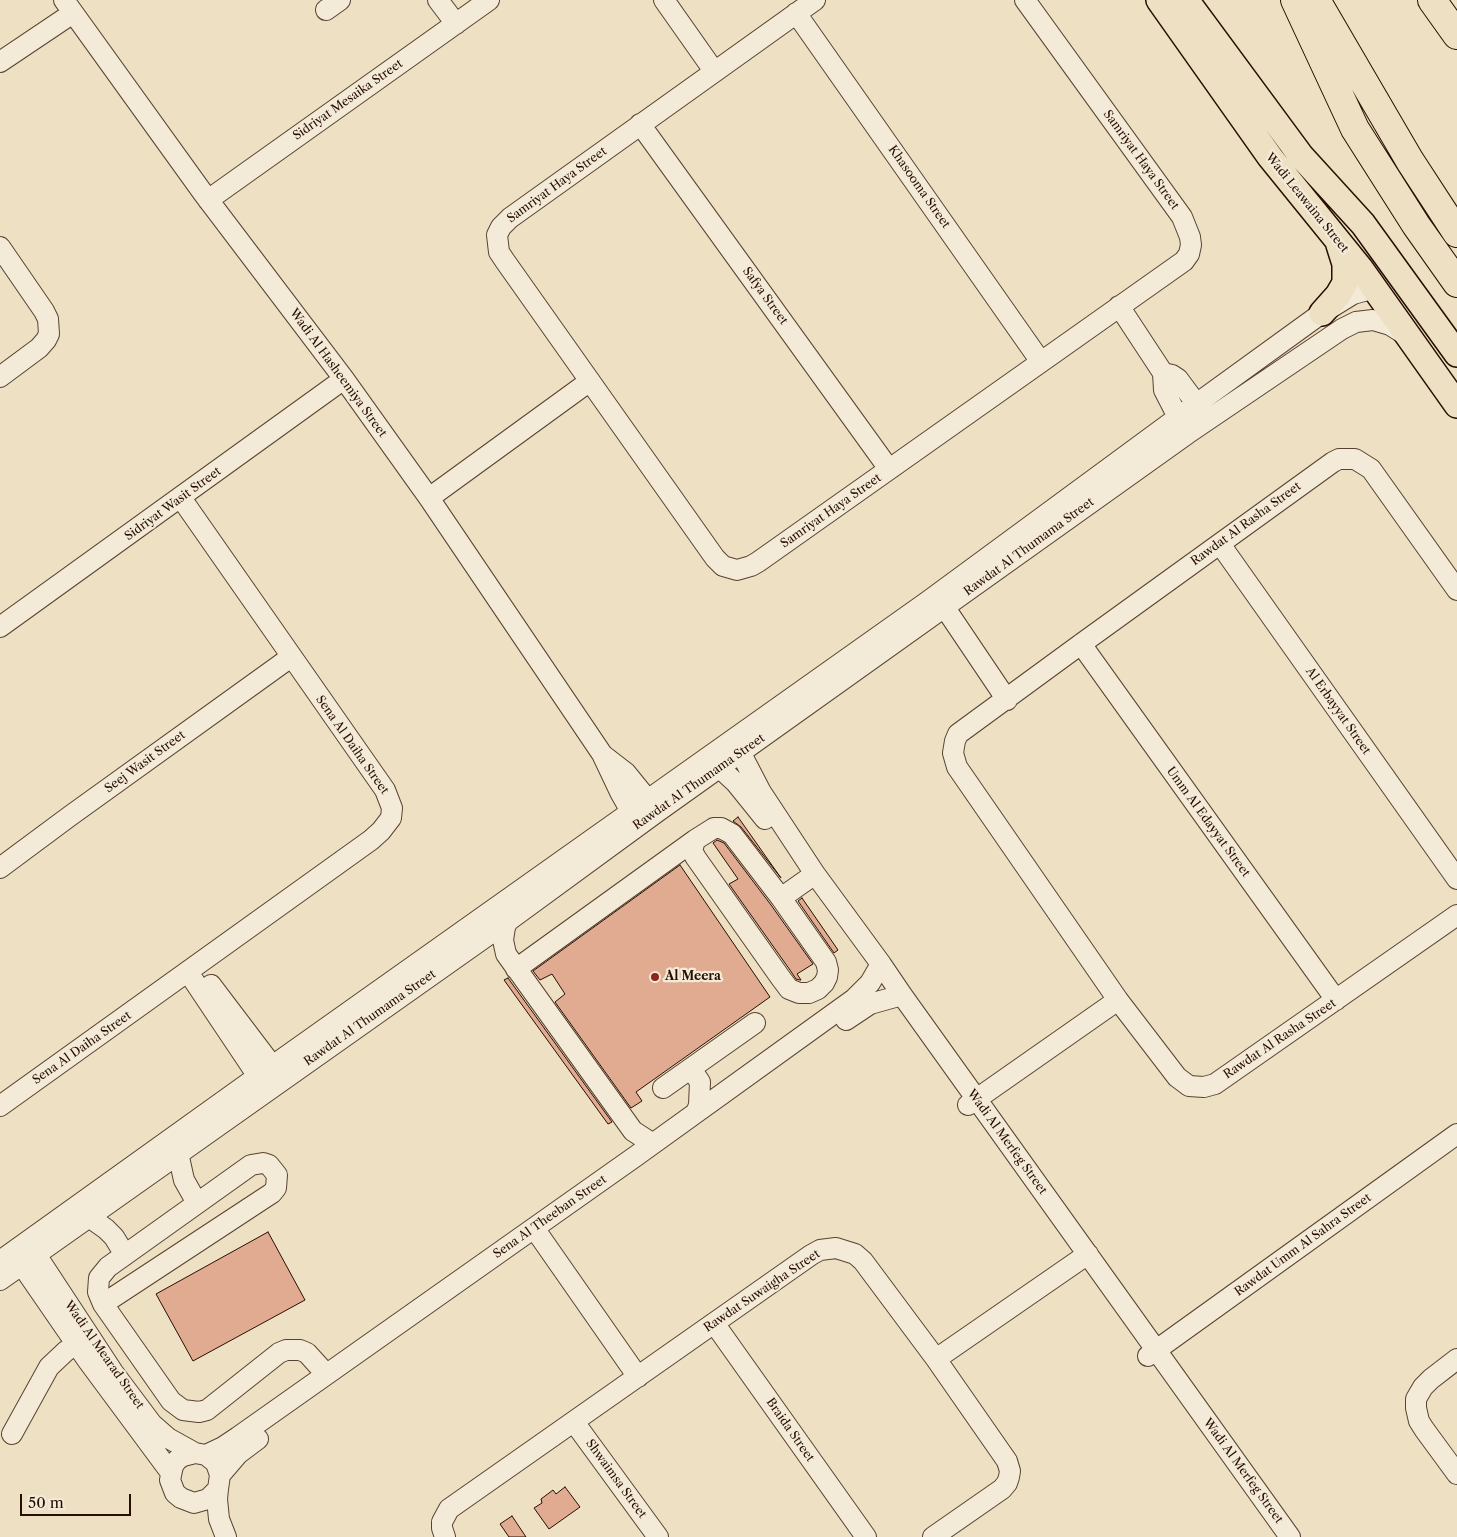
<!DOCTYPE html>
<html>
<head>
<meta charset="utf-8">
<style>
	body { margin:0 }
	#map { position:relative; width:1457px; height:1537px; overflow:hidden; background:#ede0c3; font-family:"Libre Caslon Text",serif }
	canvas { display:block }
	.scale { position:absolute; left:20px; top:1494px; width:111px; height:22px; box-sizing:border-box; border:2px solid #280e00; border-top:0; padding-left:6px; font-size:15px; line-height:18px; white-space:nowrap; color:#280e00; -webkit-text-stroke:4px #f3ebd8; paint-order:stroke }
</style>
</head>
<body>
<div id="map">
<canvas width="1457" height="1537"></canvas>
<div class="scale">50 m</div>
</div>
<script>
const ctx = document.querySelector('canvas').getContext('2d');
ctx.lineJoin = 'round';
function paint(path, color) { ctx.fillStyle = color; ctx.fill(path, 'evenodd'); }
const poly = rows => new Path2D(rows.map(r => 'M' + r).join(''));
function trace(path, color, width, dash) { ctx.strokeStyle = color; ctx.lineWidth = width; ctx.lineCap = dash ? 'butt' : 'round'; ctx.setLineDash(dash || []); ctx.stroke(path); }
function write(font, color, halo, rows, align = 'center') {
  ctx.font = font + ' "Libre Caslon Text",serif'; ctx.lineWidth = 4.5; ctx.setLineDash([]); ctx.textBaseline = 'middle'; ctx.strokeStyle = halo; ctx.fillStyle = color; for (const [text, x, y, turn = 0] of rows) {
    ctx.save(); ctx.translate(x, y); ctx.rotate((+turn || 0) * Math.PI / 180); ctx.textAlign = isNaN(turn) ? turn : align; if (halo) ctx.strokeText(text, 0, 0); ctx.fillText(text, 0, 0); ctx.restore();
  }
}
const building = poly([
	[738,817,781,878,741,827,733,821,738,817],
	[717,840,724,843,771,905,813,964,797,974,801,980,800,980,796,979,790,970,729,884,738,879,713,843,717,840],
	[680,865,770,997,636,1092,642,1101,631,1108,555,1002,565,994,552,974,540,980,533,971,680,865],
	[802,898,838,950,834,953,798,901,802,898],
	[508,978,612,1122,608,1124,504,980,508,978],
	[268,1232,305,1300,193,1361,156,1294,268,1232],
	[565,1487,580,1507,549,1529,534,1508,542,1503,541,1499,553,1490,556,1494,565,1487],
	[512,1516,526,1537,509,1537,500,1524,512,1516]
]);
const minor = poly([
	[64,0,203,193,344,379,429,498,602,754,620,792,637,822],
	[438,0,456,24],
	[664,0,714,71],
	[815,0,510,218,501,227,497,235,499,252,505,261,715,558,723,566,737,570,751,566,758,562,1184,261,1189,254,1191,245,1190,237,1182,217,1025,0],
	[326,10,340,0],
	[796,13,1041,362],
	[0,62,73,13],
	[640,124,889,469],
	[208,200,489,0],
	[0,247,44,311,48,319,49,334,46,340,39,348,0,377],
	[1119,306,1163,373,1164,390,1184,429],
	[1163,373,1172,375,1178,379,1204,414],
	[429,498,590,381],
	[1220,544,1457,879],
	[1457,590,1371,469,1355,459,1339,459,1333,462,1081,644,958,734,955,741,953,753,957,767,1118,1000,1177,1077,1189,1086,1204,1087,1215,1084,1457,915],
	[937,596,1007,700],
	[0,627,344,379],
	[1081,644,1336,1000],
	[735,742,761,792,815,874,881,964,902,995,1290,1537],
	[604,756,626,773,656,810],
	[710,759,736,783,765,819],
	[714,828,721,828,732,834,781,898,826,962,828,970,827,977,824,983,818,989,809,993,799,993,789,989,780,977,696,858,692,851,695,840,714,828],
	[0,868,70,816,291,657],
	[781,898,815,874],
	[508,921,505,927,503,940,506,954,633,1131,650,1142,656,1141],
	[516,969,695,840],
	[188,972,265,1087],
	[211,985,280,1076],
	[846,1020,870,1004,902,995],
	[691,1069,700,1082,699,1105,696,1113],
	[663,1088,755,1023],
	[968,1105,1118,1000],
	[0,1106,371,840,381,831,391,818,392,808,385,790,181,498],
	[178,1153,184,1180,197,1203],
	[89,1217,106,1229,114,1237,125,1255],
	[534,1228,638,1377],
	[29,1244,113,1372,152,1424,168,1438,195,1453,206,1455,216,1463,220,1475,218,1489,208,1499,194,1503,181,1498,175,1493,170,1480,173,1466,177,1460,183,1456,195,1453],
	[15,1255,88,1361,171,1473],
	[0,1261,257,1077,927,602,1177,418,1322,313,1353,294,1375,288],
	[0,1280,508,921,657,812,1187,434,1342,329,1356,322,1373,320,1390,325,1406,335],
	[103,1304,272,1193,276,1188,277,1175,269,1165,263,1163,251,1165,108,1267,99,1278,98,1292,103,1304,171,1401,183,1410,199,1412,207,1410,279,1353,286,1350,300,1350,307,1353,326,1374],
	[714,1323,866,1537],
	[1148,1356,1457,1134],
	[936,1359,1088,1254],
	[1457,1359,1431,1379,1423,1387,1416,1399,1416,1408,1419,1421,1424,1429,1457,1474],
	[574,1422,658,1537],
	[12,1434,49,1367,66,1351,76,1345],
	[206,1455,223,1447,238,1437,636,1156,854,999,870,983,881,964],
	[220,1475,238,1454,258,1439],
	[218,1489,217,1499,219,1519,226,1537],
	[445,1537,442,1528,442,1522,449,1509,811,1255,820,1250,836,1248,855,1254,863,1261,936,1359,1007,1461,1010,1471,1009,1477,1007,1483,1002,1489,933,1537]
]);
const major = poly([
	[1159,0,1270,157,1360,268,1457,405],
	[1186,0,1301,156,1363,224,1457,354],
	[1322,313,1338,295,1345,283,1345,264,1339,245]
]);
const highway = poly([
	[1295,0,1355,129,1416,225,1457,283],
	[1316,0,1410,161,1457,233],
	[1432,0,1457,35]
]);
const markers = [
	[655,977,5,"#8f2418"]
];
const streetNames = [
	["Sidriyat Mesaika Street",348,100,-35],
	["Samriyat Haya Street",1141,160,54],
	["Samriyat Haya Street",557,185,-36],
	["Khasooma Street",919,187,55],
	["Wadi Leawaina Street",1307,203,51],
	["Safya Street",765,296,54],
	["Wadi Al Hasheemiya Street",338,373,54],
	["Sidriyat Wasit Street",173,504,-36],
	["Samriyat Haya Street",831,511,-35],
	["Rawdat Al Rasha Street",1246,524,-36],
	["Rawdat Al Thumama Street",1029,547,-36],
	["Al Erbayyat Street",1338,711,55],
	["Sena Al Daiha Street",352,745,55],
	["Seej Wasit Street",145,762,-36],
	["Rawdat Al Thumama Street",699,782,-35],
	["Umm Al Edayyat Street",1208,822,54],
	["Rawdat Al Thumama Street",370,1018,-35],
	["Rawdat Al Rasha Street",1280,1039,-34],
	["Sena Al Daiha Street",82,1048,-35],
	["Wadi Al Merfeg Street",1007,1142,54],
	["Sena Al Theeban Street",550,1217,-35],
	["Rawdat Umm Al Sahra Street",1303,1245,-36],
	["Rawdat Suwaigha Street",762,1291,-34],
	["Wadi Al Mearad Street",104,1355,55],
	["Braida Street",790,1430,55],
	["Wadi Al Merfeg Street",1243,1471,54],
	["Shwaimsa Street",616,1479,54]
];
const poiNames = [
	["Al Meera",665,977]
];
paint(building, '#e1ab92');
trace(building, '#280e00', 1);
trace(minor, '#594231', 22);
trace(major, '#280e00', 28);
trace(highway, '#280e00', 30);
trace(minor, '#f3ebd8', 20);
trace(major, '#ede0c3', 25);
trace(highway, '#ede0c3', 28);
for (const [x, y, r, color] of markers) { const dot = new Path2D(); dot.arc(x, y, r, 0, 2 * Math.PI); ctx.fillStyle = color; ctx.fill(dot); trace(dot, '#f3ebd8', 2); }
write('12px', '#280e00', '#f3ebd8', streetNames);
write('bold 12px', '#280e00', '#f3ebd8', poiNames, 'left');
</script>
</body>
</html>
